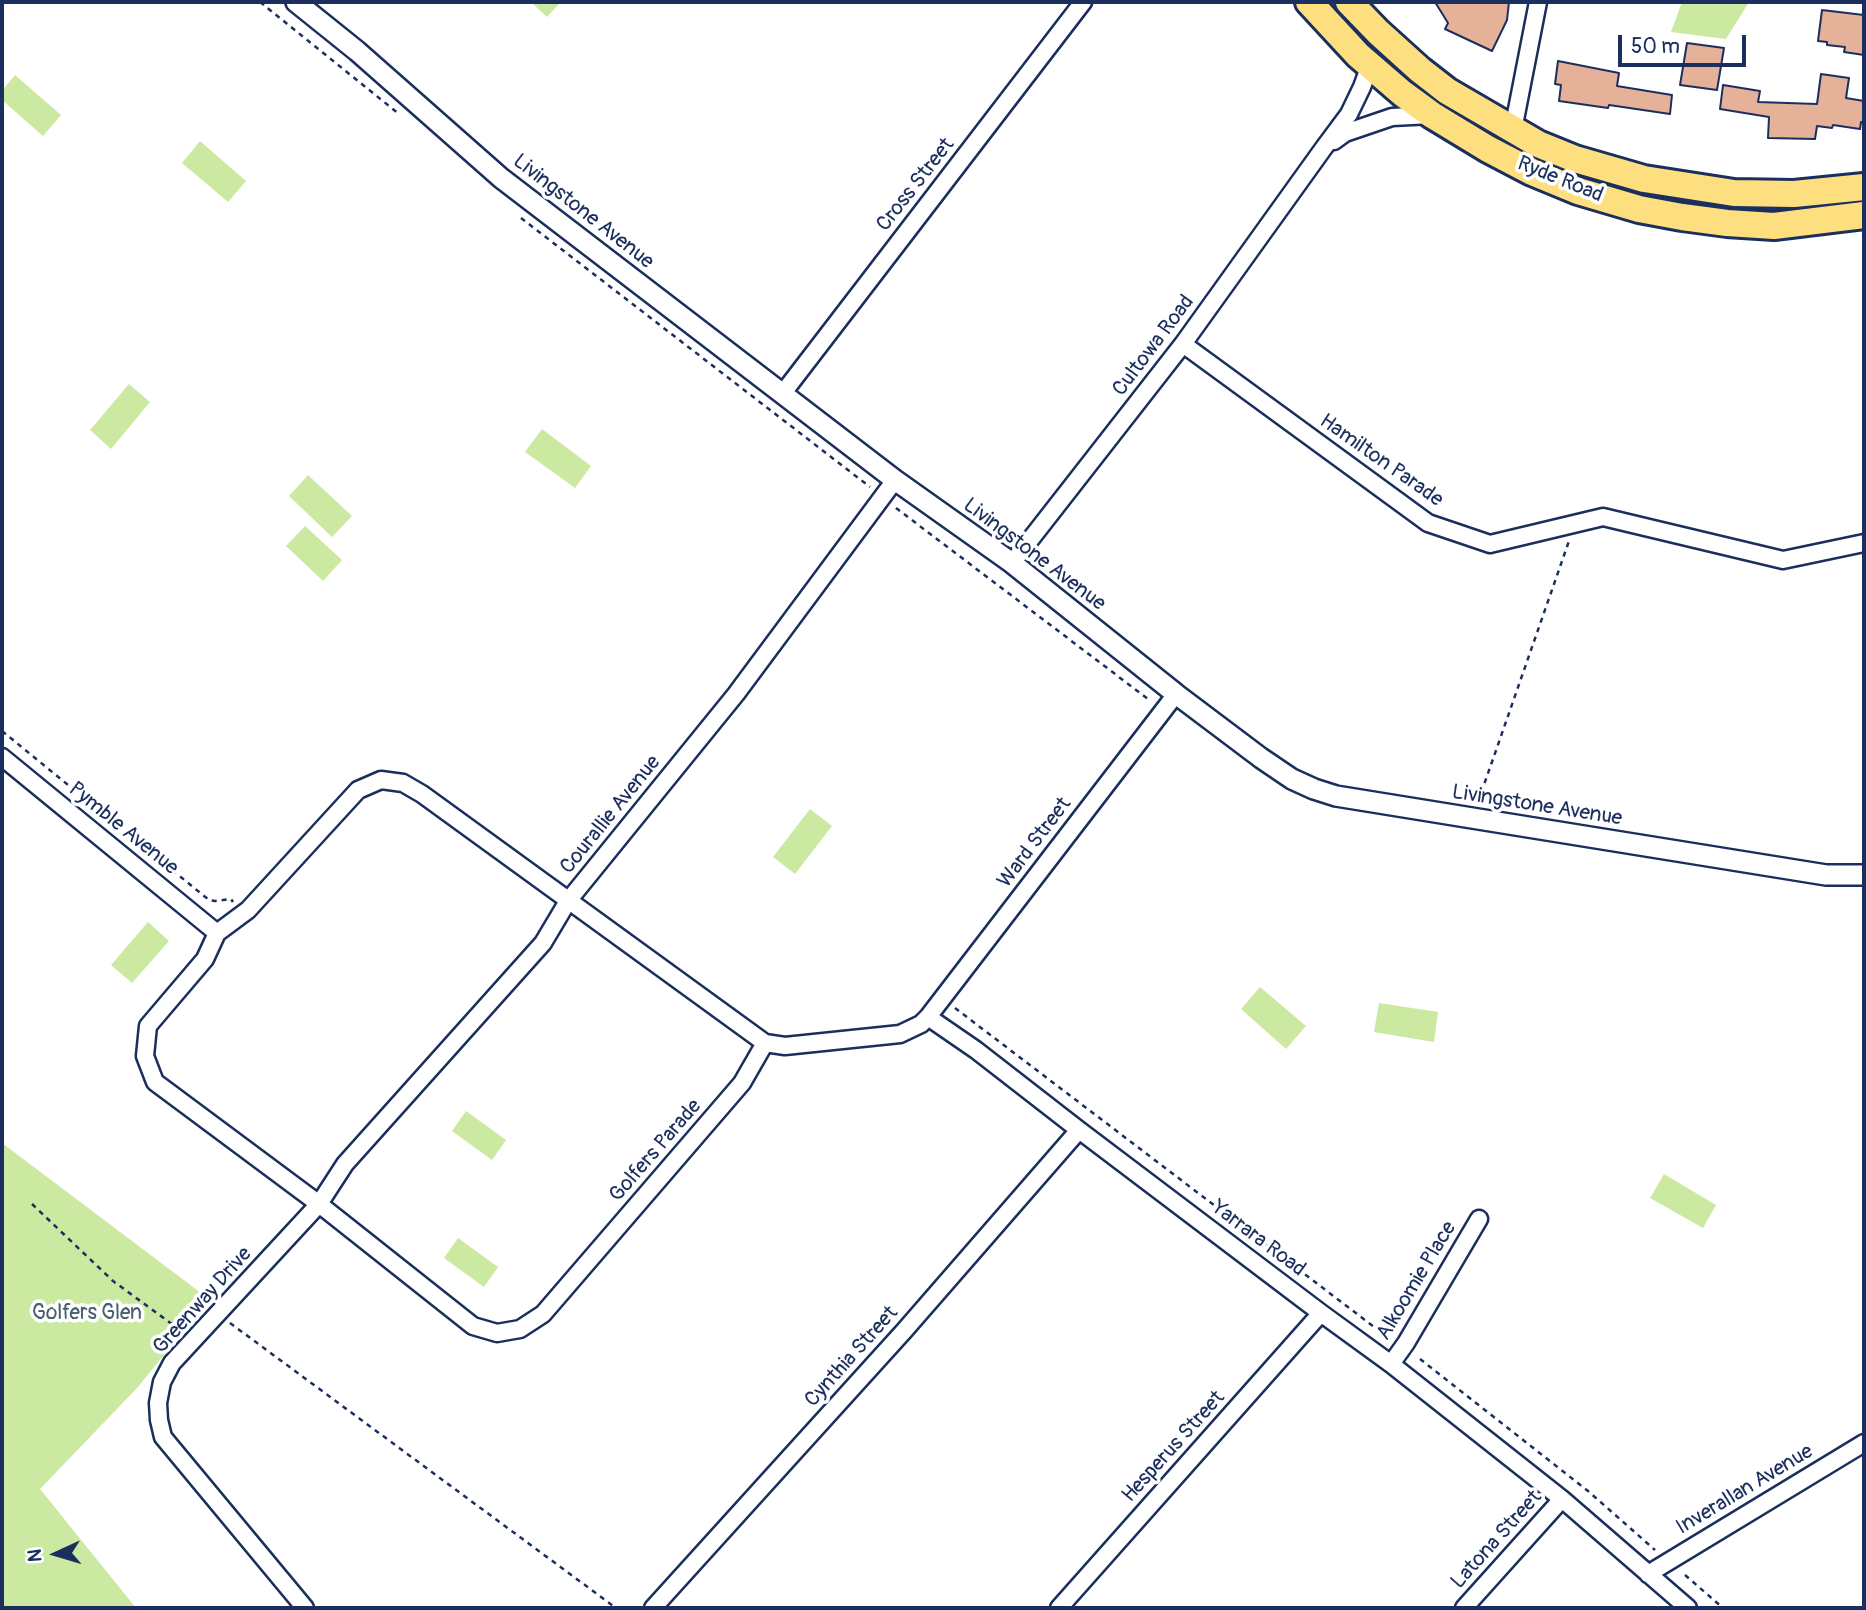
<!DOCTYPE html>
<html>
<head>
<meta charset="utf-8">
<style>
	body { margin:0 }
	#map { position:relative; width:1866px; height:1610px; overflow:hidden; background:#fff; font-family:Pangolin,sans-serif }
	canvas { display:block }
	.frame { position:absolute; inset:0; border:4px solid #1b2f5e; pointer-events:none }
	.north { position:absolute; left:21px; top:1519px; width:70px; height:70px; -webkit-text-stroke:5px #fff; paint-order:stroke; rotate:266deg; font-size:19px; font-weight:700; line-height:28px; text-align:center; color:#1b2f5e }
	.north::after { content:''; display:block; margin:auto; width:24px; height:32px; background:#1b2f5e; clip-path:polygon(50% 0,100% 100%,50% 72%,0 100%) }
	.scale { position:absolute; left:1618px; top:35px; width:128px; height:32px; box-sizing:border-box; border:4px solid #1b2f5e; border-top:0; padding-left:9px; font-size:21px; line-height:24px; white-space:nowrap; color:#1b2f5e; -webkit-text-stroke:5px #fff; paint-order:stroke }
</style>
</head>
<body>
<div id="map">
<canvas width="1866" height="1610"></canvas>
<div class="frame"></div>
<div class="north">N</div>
<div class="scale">50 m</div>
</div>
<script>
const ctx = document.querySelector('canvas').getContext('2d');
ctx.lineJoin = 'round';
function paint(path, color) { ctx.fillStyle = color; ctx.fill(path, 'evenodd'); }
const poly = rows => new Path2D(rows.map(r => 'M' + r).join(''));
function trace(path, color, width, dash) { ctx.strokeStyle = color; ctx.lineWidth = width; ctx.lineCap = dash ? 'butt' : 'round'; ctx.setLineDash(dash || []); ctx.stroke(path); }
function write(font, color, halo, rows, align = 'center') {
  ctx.font = font + ' Pangolin,sans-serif'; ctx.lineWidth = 7; ctx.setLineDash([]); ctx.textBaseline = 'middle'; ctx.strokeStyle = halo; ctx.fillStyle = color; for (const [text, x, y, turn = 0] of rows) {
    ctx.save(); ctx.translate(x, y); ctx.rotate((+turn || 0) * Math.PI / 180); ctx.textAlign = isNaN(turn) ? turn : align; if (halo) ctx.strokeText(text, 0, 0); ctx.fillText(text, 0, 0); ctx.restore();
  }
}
const green = poly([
	[531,2,561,2,547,17],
	[1682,2,1749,2,1726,39,1671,32],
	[15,75,61,115,43,136,2,100,2,91],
	[200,141,246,181,228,202,182,163],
	[129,384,150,402,111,449,90,430],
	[542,429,591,466,575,488,525,452],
	[308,475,352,516,332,537,289,496],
	[305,526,342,560,323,581,286,546],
	[810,809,832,826,795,874,773,857],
	[148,922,169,941,132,983,111,965],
	[1260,987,1306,1026,1286,1049,1241,1009],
	[1379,1003,1438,1012,1434,1042,1374,1032],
	[466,1111,506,1140,492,1160,452,1131],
	[2,1143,209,1299,138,1387,40,1489,136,1608,2,1608],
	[1664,1174,1716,1205,1703,1228,1650,1198],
	[458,1238,498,1267,484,1287,444,1258]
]);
const building = poly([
	[1435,2,1509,2,1507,20,1492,51,1445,29,1448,23,1435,2],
	[1822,10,1864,15,1864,55,1844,52,1845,47,1827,45,1827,42,1818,41,1822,10],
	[1687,43,1724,48,1717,90,1680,85,1687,43],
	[1558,61,1619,73,1617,86,1672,95,1670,114,1609,105,1608,108,1559,101,1561,85,1555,84,1558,61],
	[1821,74,1849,78,1846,98,1864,101,1864,123,1861,122,1860,129,1833,125,1832,128,1817,126,1815,139,1768,138,1769,117,1720,109,1723,85,1760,91,1758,102,1817,104,1821,74]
]);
const path = poly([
	[260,2,399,114],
	[521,218,870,487],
	[896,508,1148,699],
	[2,731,209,900,215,901,231,899,233,902],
	[1478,802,1569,541],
	[955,1008,1386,1336],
	[32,1204,113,1281,180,1330],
	[230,1323,616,1608],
	[1420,1359,1588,1491,1655,1550],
	[1685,1575,1723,1608]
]);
const minor = poly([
	[1513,130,1538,2],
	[1334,141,1345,133,1392,117,1432,115],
	[1183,344,1428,523,1490,544,1603,517,1783,560,1864,543],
	[783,393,1083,2],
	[1012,563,1183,344,1323,149,1349,114,1362,87,1370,65],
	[2,757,217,933],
	[928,1017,976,1050,1079,1130,1321,1313,1391,1364,1562,1499,1688,1608],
	[765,1043,742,1083,543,1314,520,1329,497,1333,473,1326,319,1204,155,1082,145,1056,148,1026,205,959,217,933,248,910,358,790,381,780,403,783,422,794,765,1043,785,1046,900,1034,921,1024,928,1017,1176,694],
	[1391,1364,1406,1343,1479,1219],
	[1648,1574,1864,1443],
	[305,1608,163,1437,159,1420,158,1403,162,1382,172,1363,319,1204,345,1164,543,943,568,901,736,694,895,480],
	[653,1608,904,1331,1079,1130],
	[1059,1608,1321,1313],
	[1464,1608,1562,1499]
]);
const tertiary = poly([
	[296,2,357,51,501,178,895,480,1012,563,1176,694,1261,758,1292,779,1314,789,1336,796,1472,818,1826,875,1864,875]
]);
const trunk = poly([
	[1309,2,1358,55,1402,93,1432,115,1488,149,1532,172,1578,191,1639,209,1682,217,1727,223,1774,226,1864,215],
	[1349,2,1378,32,1420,70,1447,91,1538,144,1575,159,1644,179,1734,193,1794,194,1864,187]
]);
const streetNames = [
	["Ryde Road",1560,180,22],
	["Cross Street",916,185,-52],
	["Livingstone Avenue",583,212,38],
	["Cultowa Road",1154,346,-53],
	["Hamilton Parade",1381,461,35],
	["Livingstone Avenue",1034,555,37],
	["Livingstone Avenue",1537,806,9],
	["Courallie Avenue",611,815,-51],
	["Pymble Avenue",123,829,39],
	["Ward Street",1035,843,-53],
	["Golfers Parade",656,1151,-49],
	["Yarrara Road",1258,1239,37],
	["Alkoomie Place",1417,1281,-59],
	["Greenway Drive",203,1301,-48],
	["Cynthia Street",852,1357,-48],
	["Hesperus Street",1174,1447,-48],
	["Inverallan Avenue",1745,1490,-31],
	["Latona Street",1497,1540,-48]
];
const parkNames = [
	["Golfers Glen",87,1314]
];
paint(green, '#cbe9a0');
paint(building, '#e6b199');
trace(building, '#1b2f5e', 2);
trace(minor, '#1b2f5e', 21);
trace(tertiary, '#1b2f5e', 24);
trace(trunk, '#1b2f5e', 32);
trace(path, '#1b2f5e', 2.5, [5, 5]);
trace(minor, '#fff', 16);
trace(tertiary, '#fff', 19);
trace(trunk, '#fedf80', 26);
write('21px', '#1b2f5e', '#fff', streetNames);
write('21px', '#475e6e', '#fff', parkNames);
</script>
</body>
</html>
